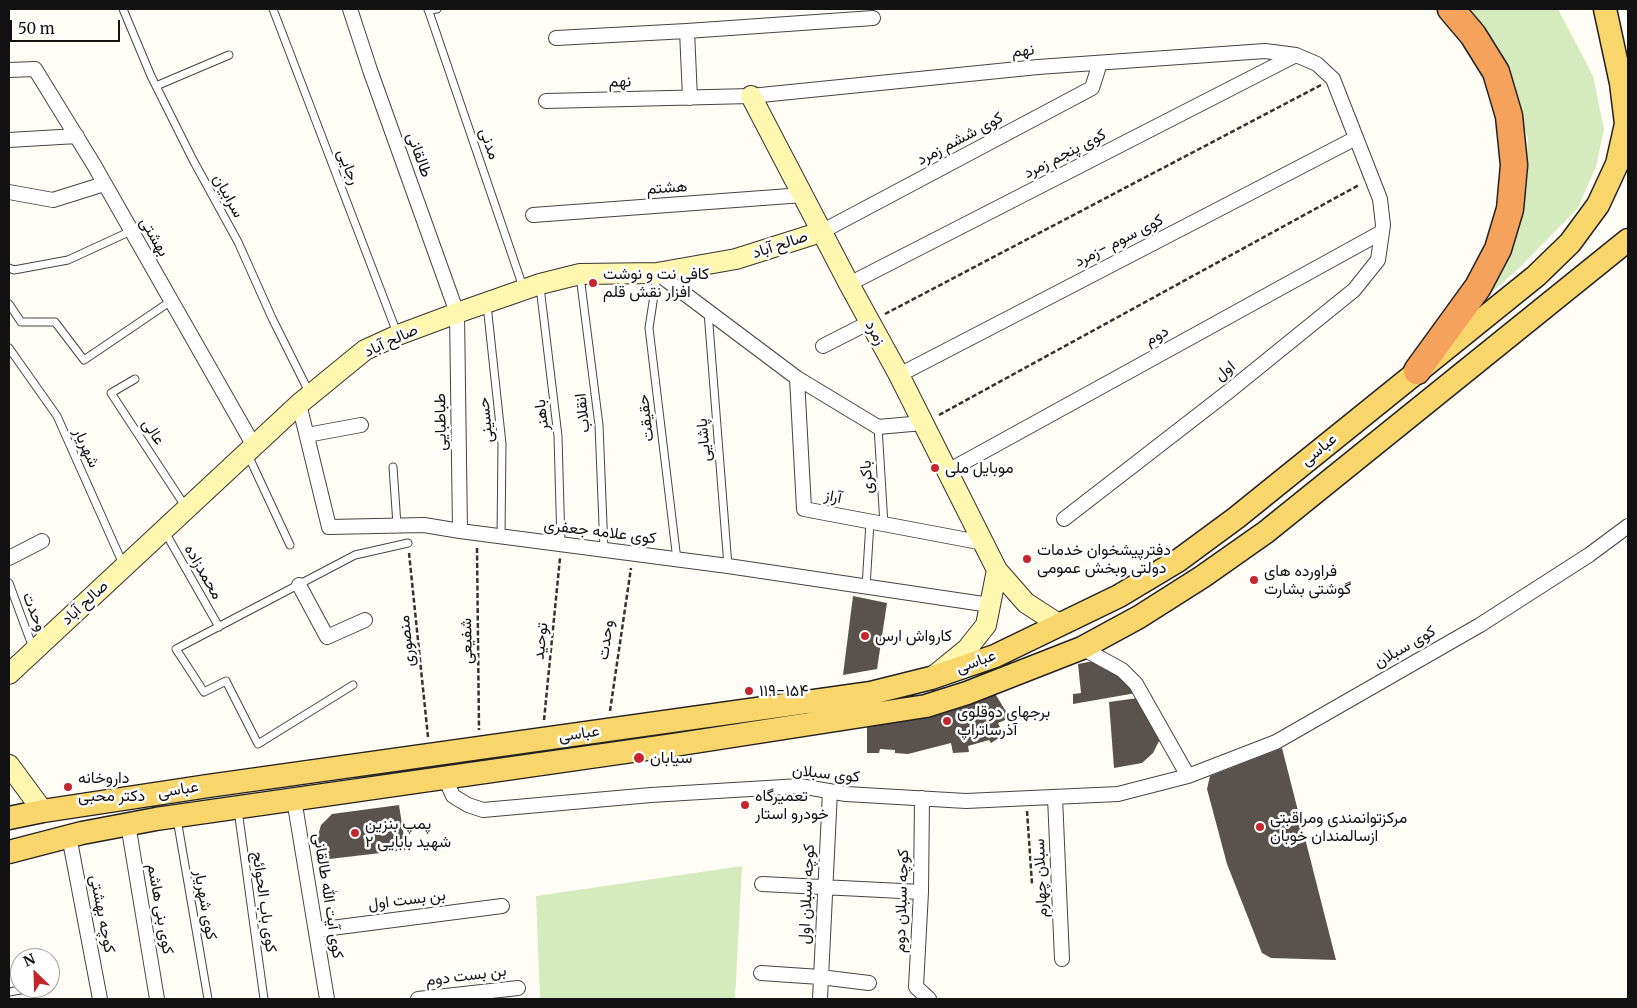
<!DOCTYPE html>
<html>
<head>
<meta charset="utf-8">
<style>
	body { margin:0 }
	#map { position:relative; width:1637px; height:1008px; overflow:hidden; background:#fffdf5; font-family:Merriweather,serif }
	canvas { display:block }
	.frame { position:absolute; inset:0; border:10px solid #111; pointer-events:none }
	.north { position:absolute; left:10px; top:948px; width:50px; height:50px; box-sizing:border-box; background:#fff; border:1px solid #a0a0a0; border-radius:50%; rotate:336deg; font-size:14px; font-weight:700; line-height:20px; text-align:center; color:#111 }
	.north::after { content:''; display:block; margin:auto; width:18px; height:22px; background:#c4262e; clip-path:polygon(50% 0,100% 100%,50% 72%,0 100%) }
	.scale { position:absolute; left:10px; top:20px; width:110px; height:22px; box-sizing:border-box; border:2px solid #111; border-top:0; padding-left:6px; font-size:15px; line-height:18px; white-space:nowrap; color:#111; -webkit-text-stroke:4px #fff; paint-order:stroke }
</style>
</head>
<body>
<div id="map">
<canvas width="1637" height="1008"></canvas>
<div class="frame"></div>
<div class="north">N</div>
<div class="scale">50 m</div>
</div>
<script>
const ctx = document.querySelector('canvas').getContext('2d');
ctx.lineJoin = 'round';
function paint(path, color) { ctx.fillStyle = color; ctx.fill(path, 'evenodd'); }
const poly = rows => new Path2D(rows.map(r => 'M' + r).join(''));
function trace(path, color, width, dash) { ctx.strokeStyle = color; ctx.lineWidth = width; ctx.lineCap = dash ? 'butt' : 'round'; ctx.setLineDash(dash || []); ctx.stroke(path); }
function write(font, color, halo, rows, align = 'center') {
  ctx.font = font + ' Merriweather,Vazirmatn,serif'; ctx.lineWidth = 5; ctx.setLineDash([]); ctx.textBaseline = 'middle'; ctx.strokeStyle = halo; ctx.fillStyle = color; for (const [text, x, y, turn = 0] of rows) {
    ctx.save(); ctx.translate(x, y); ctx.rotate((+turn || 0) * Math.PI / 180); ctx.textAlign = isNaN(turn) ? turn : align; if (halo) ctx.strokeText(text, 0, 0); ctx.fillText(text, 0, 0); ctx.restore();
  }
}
const green = poly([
	[1469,9,1558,9,1593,76,1604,129,1596,167,1577,209,1519,268,1485,298,1525,177,1528,139,1510,80],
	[742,866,735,999,540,999,536,896]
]);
const building = poly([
	[853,596,887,603,877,669,843,675],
	[1088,662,1103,662,1120,673,1136,693,1073,704,1073,694,1081,693,1078,664],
	[991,687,1010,718,998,723,1004,735,991,743,989,740,968,746,969,752,953,753,951,743,908,754,895,753,895,750,880,749,879,753,867,753,867,718],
	[1138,698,1158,734,1159,741,1153,753,1142,763,1114,768,1109,702],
	[1282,748,1336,960,1271,958,1262,953,1227,864,1207,789,1210,776],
	[399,805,406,850,321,860,317,839,321,825,332,814]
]);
const path = poly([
	[885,314,1321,85],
	[939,415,1359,185],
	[477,548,479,730],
	[409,553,428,737],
	[610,711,631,568],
	[544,720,560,558],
	[1027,811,1032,884]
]);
const lane = poly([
	[123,9,151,76,193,160,238,242,272,318,309,392],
	[273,9,397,333],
	[428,9,523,287],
	[428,10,437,9],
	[156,86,229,55],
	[9,268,14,270,68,260,131,231],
	[580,276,599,425,604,550],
	[657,276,649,328,677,560],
	[540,287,558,436,561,544],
	[9,304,21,322,55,322,84,360,171,301],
	[487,305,502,444,501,537],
	[708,312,728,566],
	[9,348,57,416,123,564],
	[135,379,111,393,185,506],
	[878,427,884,525],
	[248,455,290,545],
	[393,467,397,525],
	[165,532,219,627],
	[9,583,33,648],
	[866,587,870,522],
	[353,685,258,744,226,681,204,692,176,649,355,555,408,543],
	[238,810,264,999],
	[177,819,208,999],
	[9,992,32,988]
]);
const street = poly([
	[350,9,370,70,457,313,460,531],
	[687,31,690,98],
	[556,38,687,31,873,18],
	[9,70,35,69,94,165,254,446],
	[546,101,751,96,1038,67,1265,51,1296,55,1317,64,1333,79,1380,199,1383,225,1378,260,1354,290,1228,392,1064,519],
	[9,140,77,136],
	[9,192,53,200,104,184],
	[533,215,803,195],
	[821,232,1092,88,1100,63],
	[657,273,797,378,878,427,923,423],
	[849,284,1296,55],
	[823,346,870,322],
	[899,375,1356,138],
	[797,378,804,509,984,543],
	[299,404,329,527,424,525,460,531,728,566,990,605],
	[307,435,361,425],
	[948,471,1382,232],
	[9,558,42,541],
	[299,585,327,637,365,620],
	[1082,648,1122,670,1136,684,1188,776],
	[445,778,453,796,468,805,483,810,651,795,800,786,846,794,966,801,1118,794,1188,776,1276,742,1480,625,1589,555,1628,526],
	[1055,797,1062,959],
	[922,798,921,892,916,987,929,999],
	[294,799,327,999],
	[128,824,157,999],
	[69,836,100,999],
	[762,884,921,892],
	[316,930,502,906],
	[761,973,820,977,869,983],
	[418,999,518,988],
	[820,999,830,791]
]);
const secondary = poly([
	[751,96,849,284,899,375,997,570,1026,603,1060,625],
	[9,674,299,404,365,350,398,335,457,313,540,284,580,274,657,273,736,259,821,232],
	[935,675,967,649,986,625,997,570],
	[9,765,43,811]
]);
const primary = poly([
	[9,818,43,811,208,786,871,693,931,678,995,656,1119,596,1179,560,1236,518,1536,276,1570,243,1598,205,1617,164,1626,124,1621,83,1605,9],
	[9,852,82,833,156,819,674,745,926,706,967,693,1082,648,1139,617,1202,577,1266,532,1628,240]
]);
const highway = poly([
	[1417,371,1478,287,1498,249,1510,209,1514,165,1509,116,1496,72,1473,35,1451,9]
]);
const markers = [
	[593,283,5,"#c4262e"],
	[935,468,5,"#c4262e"],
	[1027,559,5,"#c4262e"],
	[1254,580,5,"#c4262e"],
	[865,636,5,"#c4262e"],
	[749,691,5,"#c4262e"],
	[947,721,5,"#c4262e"],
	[639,758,6,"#c4262e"],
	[68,787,5,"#c4262e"],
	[745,805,5,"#c4262e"],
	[1260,827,5,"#c4262e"],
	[355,833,5,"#c4262e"]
];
const streetNames = [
	["نهم",1023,51,-6],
	["نهم",620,82,-1],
	["کوی ششم زمرد",960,139,-28],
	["مدنی",489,144,71],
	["کوی پنجم زمرد",1065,154,-27],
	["طالقانی",419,155,70],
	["رجایی",348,167,69],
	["هشتم",667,188,-4],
	["سرابیان",228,196,61],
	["بهشتی",154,237,60],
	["کوی سوم -زمرد",1119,241,-27],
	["صالح آباد",780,245,-18],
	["زمرد",875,333,61],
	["دوم",1157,336,-29],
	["صالح آباد",391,341,-25],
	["اول",1225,371,-39],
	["انقلاب",583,413,-96],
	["باهنر",542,415,-97],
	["حقیقت",646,418,-97],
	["حسینی",486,420,-96],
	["طباطبایی",441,422,-91],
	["عالی",153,432,57],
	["پاشایی",704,440,-95],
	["شهریار",86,448,66],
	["عباسى",1319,450,-39],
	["باکری",867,477,-94],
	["آراز",833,497,11],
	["کوی علامه جعفری",600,532,7],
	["محمدزاده",203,572,60],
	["صالح آباد",85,603,-43],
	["وحدت",34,612,69],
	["وحدت",606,640,-82],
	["منصوری",407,641,-96],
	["شفیعی",467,641,-91],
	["توحید",541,641,-84],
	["کوی سبلان",1405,647,-30],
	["عباسى",976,662,-20],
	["عباسى",579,734,-8],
	["کوی سبلان",826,774,6],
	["عباسى",178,790,-9],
	["سبلان چهارم",1041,878,-92],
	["کوچه سبلان اول",807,894,-87],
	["کوی آیت الله طالقانی",328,896,81],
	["بن بست اول",407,900,-7],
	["کوچه سبلان دوم",902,901,-88],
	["کوی باب الحوائج",264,902,82],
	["کوی شهریار",205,905,80],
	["کوی بنی هاشم",160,909,80],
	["کوچه بهشتی",102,914,79],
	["بن بست دوم",466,976,-7]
];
const poiNames = [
	["کافی نت و نوشت",603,274],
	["افزار نقش قلم",603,292],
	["موبایل ملی",945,468],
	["دفترپیشخوان خدمات",1037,550],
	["دولتی وبخش عمومی",1037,568],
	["فراورده های",1264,571],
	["گوشتی بشارت",1264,589],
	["کارواش ارس",875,636],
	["۱۱۹-۱۵۴",759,691],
	["برجهای دوقلوی",957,712],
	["آذرساتراپ",957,730],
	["سیابان",650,758],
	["داروخانه",78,778],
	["دکتر محبی",78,796],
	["تعمیرگاه",755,796],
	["خودرو استار",755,814],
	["مرکزتوانمندی ومراقبتی",1270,818],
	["ازسالمندان خوبان",1270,836],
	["پمپ بنزین",365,824],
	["شهید بابایی ۲",365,842]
];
paint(green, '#d5ebbd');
paint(building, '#5a524d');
trace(lane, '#444', 9);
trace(street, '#444', 16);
trace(secondary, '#333', 22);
trace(primary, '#222', 25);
trace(highway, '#222', 29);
trace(path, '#333', 2.5, [5, 2.5]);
trace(lane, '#fff', 7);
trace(street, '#fff', 14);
trace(secondary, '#fff6b0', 20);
trace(primary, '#f9d66b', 22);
trace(highway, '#f5a25d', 26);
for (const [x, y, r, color] of markers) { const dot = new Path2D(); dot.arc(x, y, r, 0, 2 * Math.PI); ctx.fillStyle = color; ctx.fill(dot); trace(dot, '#fff', 2); }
write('16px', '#111', '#fff', streetNames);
write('16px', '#111', '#fff', poiNames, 'left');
</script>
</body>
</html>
